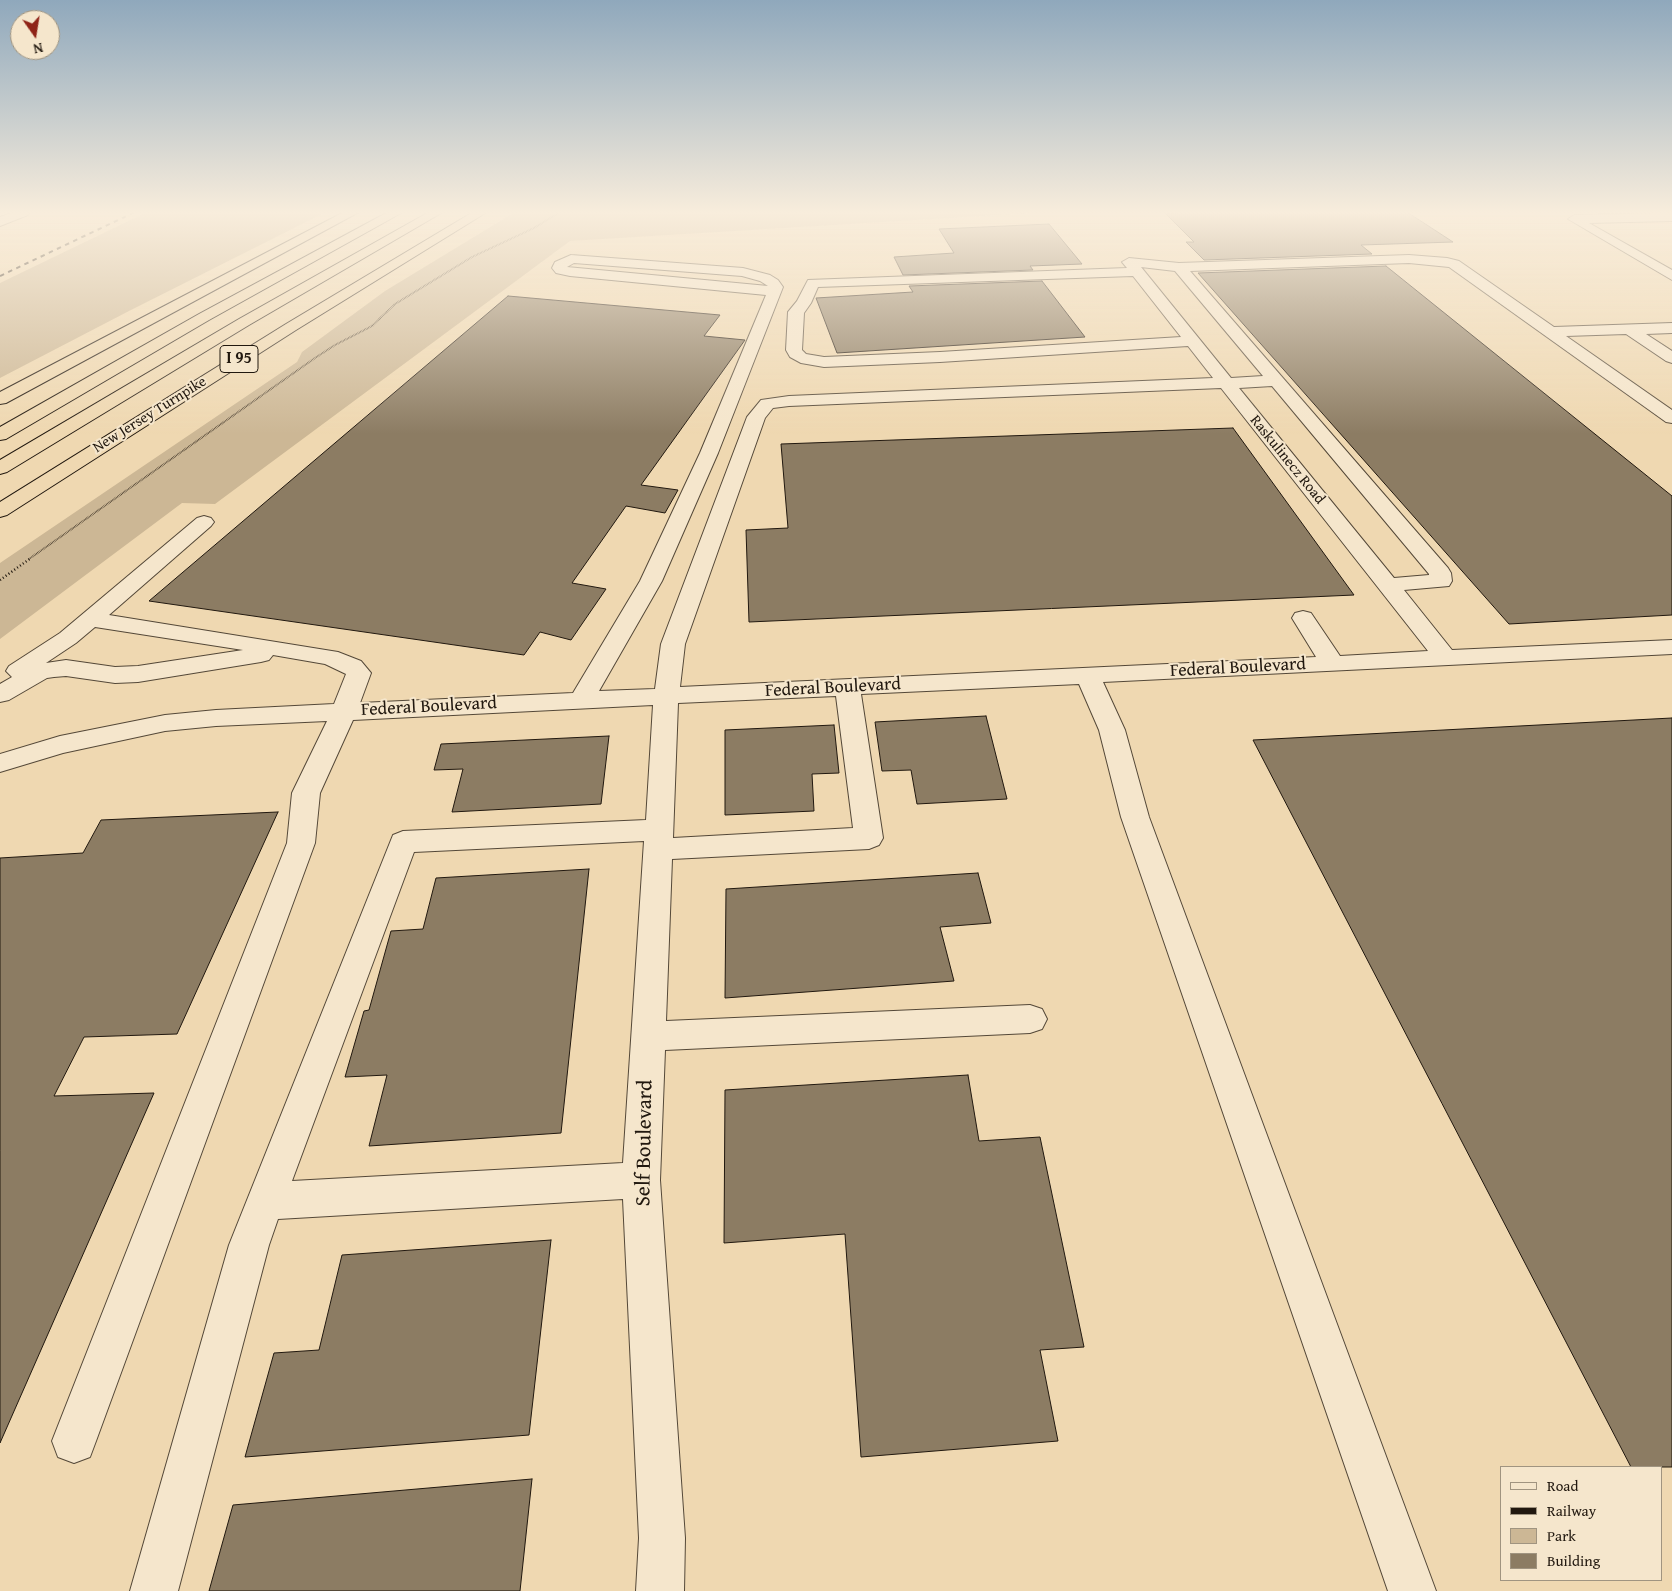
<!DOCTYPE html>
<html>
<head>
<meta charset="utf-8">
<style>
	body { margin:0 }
	#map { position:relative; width:1672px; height:1591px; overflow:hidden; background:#efd8b1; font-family:"Gentium Book Plus",serif }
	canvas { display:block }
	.legend { position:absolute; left:1500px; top:1466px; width:162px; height:115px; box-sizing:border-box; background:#f5e6cc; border:1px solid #a09480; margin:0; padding:6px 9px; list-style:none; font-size:15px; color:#21180f }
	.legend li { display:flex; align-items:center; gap:10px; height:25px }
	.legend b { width:25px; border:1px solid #a09480 }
	.north { position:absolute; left:10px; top:10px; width:50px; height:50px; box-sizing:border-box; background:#f5e6cc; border:1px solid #a09480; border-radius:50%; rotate:167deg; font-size:14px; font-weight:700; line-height:20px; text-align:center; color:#21180f }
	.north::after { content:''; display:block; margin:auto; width:18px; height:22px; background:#8f2418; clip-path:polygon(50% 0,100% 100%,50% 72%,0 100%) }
</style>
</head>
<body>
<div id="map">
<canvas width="1672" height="1591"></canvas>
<ul class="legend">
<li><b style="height:6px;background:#f5e6cc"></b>Road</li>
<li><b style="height:6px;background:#21180f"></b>Railway</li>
<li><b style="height:14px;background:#ccb795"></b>Park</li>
<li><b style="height:14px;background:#8c7c63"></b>Building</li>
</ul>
<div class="north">N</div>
</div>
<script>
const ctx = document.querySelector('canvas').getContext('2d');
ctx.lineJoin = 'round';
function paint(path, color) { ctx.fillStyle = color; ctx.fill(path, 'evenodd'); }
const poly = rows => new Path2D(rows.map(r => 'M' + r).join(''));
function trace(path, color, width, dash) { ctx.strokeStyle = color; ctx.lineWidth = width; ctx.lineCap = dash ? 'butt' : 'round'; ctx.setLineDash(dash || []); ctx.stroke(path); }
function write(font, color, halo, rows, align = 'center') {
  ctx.font = font + ' "Gentium Book Plus",serif'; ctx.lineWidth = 4; ctx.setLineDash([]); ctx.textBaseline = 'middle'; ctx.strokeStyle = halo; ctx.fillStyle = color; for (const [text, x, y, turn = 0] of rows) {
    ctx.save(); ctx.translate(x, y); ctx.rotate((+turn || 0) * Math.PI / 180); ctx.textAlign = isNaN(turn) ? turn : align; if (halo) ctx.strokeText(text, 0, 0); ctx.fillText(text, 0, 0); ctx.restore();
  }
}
const green = poly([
	[147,212,326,212,129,311,0,378,0,283],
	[515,212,1048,212,570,241,215,504,182,503,0,639,0,563,297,362,302,352,385,291]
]);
const building = poly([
	[1196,212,1407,212,1453,242,1361,245,1372,254,1204,260,1186,242,1194,242,1165,213,1196,212],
	[1049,224,1082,264,1030,266,1033,270,903,275,894,257,954,253,939,229,1049,224],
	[1386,266,1672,496,1672,615,1509,624,1198,273,1386,266],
	[1042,281,1085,337,837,353,816,298,913,292,909,286,1042,281],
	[508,296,720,315,704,336,745,340,641,485,678,490,665,513,626,506,572,583,606,589,571,640,540,632,524,655,149,601,508,296],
	[1233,428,1354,595,749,622,746,530,788,528,781,444,1233,428],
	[986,716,1007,799,917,804,911,770,882,771,875,722,986,716],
	[1672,718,1672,1467,1631,1467,1253,740,1672,718],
	[834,725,839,773,812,774,814,811,725,815,725,730,834,725],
	[609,736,601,804,452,812,463,769,434,770,441,744,609,736],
	[278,812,177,1034,84,1037,54,1096,154,1093,0,1443,0,858,83,853,101,820,278,812],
	[589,869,561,1133,369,1146,387,1075,345,1077,364,1011,369,1010,391,931,423,929,436,878,589,869],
	[978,873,991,923,940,927,954,981,725,998,726,889,978,873],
	[968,1075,979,1141,1040,1137,1084,1347,1040,1350,1058,1441,861,1457,845,1234,724,1243,725,1090,968,1075],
	[551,1240,529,1435,245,1457,274,1353,319,1350,342,1255,551,1240],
	[532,1479,520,1591,209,1591,233,1505,532,1479]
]);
const pathFar1 = poly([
	[29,559,315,358,335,345,372,326,395,304,472,257,534,228,560,212]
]);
const path = poly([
	[0,580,31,558]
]);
const minor = poly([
	[14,212,30,212,28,215,0,226,0,217,14,212],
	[1672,213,1672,221,1589,223,1672,270,1672,280,1568,219,1574,215,1672,213],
	[571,255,743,268,770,275,778,280,783,287,718,453,662,581,599,691,655,689,661,644,747,417,761,400,789,396,1213,378,1188,346,940,362,824,367,801,363,790,357,786,350,788,312,797,301,808,280,1127,268,1122,262,1129,258,1179,263,1409,255,1447,258,1459,261,1554,327,1672,323,1672,333,1646,334,1672,351,1672,363,1666,361,1626,334,1566,336,1672,410,1672,423,1666,422,1449,267,1409,263,1190,271,1448,568,1451,573,1452,581,1449,586,1404,590,1452,650,1672,640,1672,654,1103,682,1125,730,1149,817,1436,1591,1388,1591,1121,817,1099,730,1079,684,861,694,883,838,879,845,869,849,672,859,666,1021,1030,1005,1042,1009,1047,1019,1042,1029,1030,1033,665,1050,660,1180,685,1538,684,1591,636,1591,639,1538,623,1199,278,1219,269,1245,178,1591,130,1591,229,1245,393,835,403,831,646,820,653,705,353,720,320,793,315,843,96,1441,90,1457,74,1463,58,1457,52,1441,287,843,292,793,327,721,216,726,165,731,63,753,0,772,0,754,60,736,165,715,216,710,334,704,346,674,325,664,273,655,269,660,261,662,138,682,115,683,66,676,54,677,47,678,9,700,0,702,0,684,12,677,6,671,9,666,60,633,197,518,204,516,211,518,214,522,211,526,109,615,338,652,361,661,371,673,360,703,573,693,640,581,700,453,766,295,570,276,556,273,552,268,555,262,571,255],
	[574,263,742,276,760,281,768,286,567,267,574,263],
	[1141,267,1175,271,1263,376,1231,378,1141,267],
	[1133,276,1181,337,940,352,824,357,806,354,802,350,804,313,811,303,818,287,1133,276],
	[1272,386,1429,574,1429,575,1394,578,1239,388,1272,386],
	[1221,388,1428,651,1340,656,1311,613,1303,611,1295,613,1292,618,1316,657,680,687,685,644,765,418,773,408,789,406,1221,388],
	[95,627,243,650,138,666,115,667,66,660,46,663,76,643,95,627],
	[836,696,853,828,673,838,678,703,836,696],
	[644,841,623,1163,292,1181,414,852,644,841]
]);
const highway = poly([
	[344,212,359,212,6,403,0,404,0,392,344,212],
	[388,212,403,212,209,320,6,439,0,440,0,427,199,314,388,212],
	[429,212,443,212,249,325,7,472,0,474,0,460,239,319,429,212],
	[473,212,487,212,296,330,7,515,0,517,0,502,286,324,473,212]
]);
const rail = poly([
	[0,276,135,212]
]);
const farStreetnames = [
	["New Jersey Turnpike",150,415,-32],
	["Raskulinecz Road",1287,460,51]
];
const shields = [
	[239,359,38]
];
const shieldNames = [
	["I 95",239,359]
];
const streetNames = [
	["Federal Boulevard",1238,668,-3],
	["Federal Boulevard",833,688,-3],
	["Federal Boulevard",429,707,-3]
];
const nearStreetnames = [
	["Self Boulevard",645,1143,-89]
];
paint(green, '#ccb795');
paint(building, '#8c7c63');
trace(building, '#21180f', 1);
trace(minor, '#544838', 2);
trace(highway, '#21180f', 2);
trace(pathFar1, '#21180f', 2, [0.5, 1]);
trace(path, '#21180f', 2.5, [1, 2.5]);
paint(minor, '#f5e6cc');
paint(highway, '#efd8b1');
trace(rail, '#21180f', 2, [4.5, 4.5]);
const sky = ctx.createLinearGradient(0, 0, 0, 434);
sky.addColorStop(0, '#8fa8bc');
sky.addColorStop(0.49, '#f8eddc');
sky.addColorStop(1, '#f8eddc00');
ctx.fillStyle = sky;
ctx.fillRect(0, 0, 1672, 434);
write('15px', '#21180f', '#f5e6cc', farStreetnames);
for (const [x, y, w] of shields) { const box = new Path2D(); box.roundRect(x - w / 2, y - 13.5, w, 27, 4); ctx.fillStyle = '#f5e6cc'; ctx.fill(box); trace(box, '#21180f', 1); }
write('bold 16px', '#21180f', null, shieldNames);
write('18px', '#21180f', '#f5e6cc', streetNames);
write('21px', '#21180f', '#f5e6cc', nearStreetnames);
</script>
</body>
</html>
